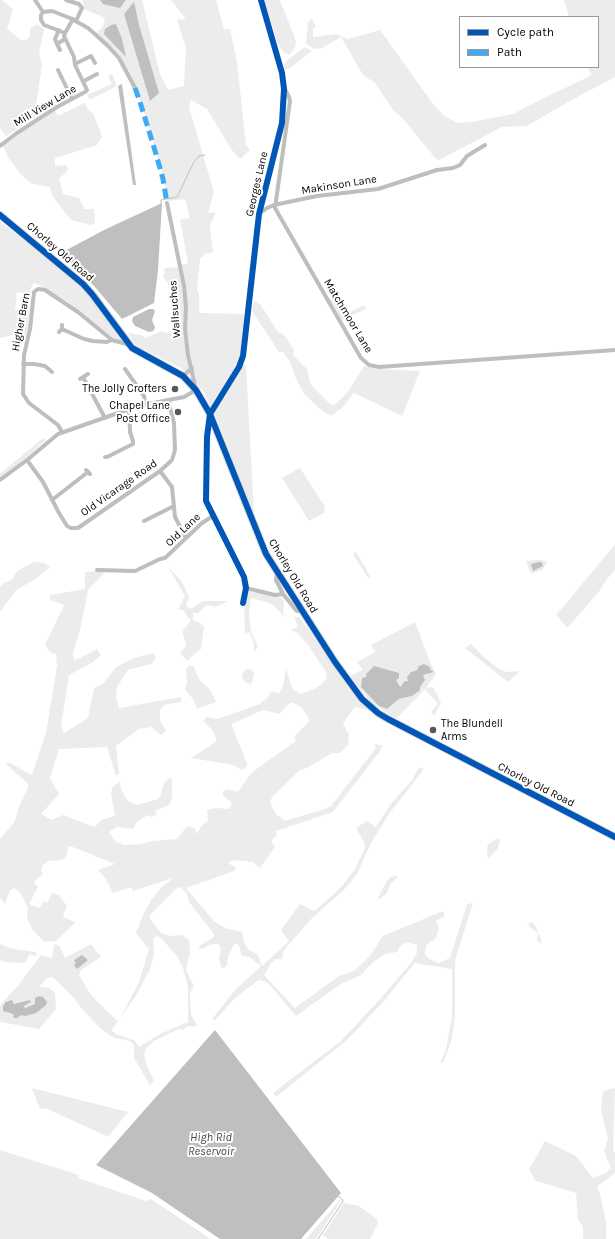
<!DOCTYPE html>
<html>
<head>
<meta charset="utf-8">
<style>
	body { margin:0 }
	#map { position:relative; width:615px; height:1239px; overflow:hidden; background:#fff; font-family:Karla,sans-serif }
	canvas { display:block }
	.legend { position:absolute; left:459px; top:16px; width:140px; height:52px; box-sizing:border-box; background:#fff; border:1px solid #999; margin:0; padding:5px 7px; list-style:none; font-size:12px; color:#000 }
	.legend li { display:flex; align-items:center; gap:8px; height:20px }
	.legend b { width:20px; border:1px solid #999 }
</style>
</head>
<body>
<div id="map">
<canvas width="615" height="1239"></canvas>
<ul class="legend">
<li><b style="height:5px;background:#0057b8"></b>Cycle path</li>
<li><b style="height:5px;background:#3fa9f5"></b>Path</li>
</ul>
</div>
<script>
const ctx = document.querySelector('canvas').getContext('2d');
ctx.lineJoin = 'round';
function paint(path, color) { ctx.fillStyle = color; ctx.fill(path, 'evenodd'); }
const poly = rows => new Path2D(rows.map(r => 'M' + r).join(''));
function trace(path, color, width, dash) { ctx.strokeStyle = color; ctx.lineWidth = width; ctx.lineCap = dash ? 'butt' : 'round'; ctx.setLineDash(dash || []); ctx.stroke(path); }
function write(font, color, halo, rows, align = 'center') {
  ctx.font = font + ' Karla,sans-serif'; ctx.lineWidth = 4; ctx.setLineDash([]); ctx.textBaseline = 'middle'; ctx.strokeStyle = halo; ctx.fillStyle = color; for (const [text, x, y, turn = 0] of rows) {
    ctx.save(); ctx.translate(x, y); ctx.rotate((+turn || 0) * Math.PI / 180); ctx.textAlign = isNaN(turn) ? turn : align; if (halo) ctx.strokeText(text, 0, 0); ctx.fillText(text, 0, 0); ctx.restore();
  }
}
const green = poly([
	[0,0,2,0,13,9,7,29,21,40,26,40,30,36,30,29,37,24,44,29,39,53,42,65,36,105,41,114,6,136,0,128],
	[82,0,100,0,102,3,122,6,126,0,142,0,160,74,168,90,184,86,186,47,177,20,186,19,171,0,216,0,224,29,230,29,237,62,246,145,250,150,240,159,231,149,207,109,191,100,189,107,214,192,208,213,216,212,210,225,210,228,213,252,204,254,203,257,200,258,197,290,199,295,199,313,244,314,240,359,211,407,205,394,189,374,179,367,136,346,128,333,141,335,146,338,161,331,169,333,174,331,177,327,179,320,173,303,174,294,169,284,163,277,165,268,181,267,181,265,188,263,180,220,190,218,185,199,168,201,164,178,143,108,130,74,96,33,103,27,105,18,84,9],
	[134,3,139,25,150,100,124,14],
	[264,0,280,0,296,41,295,48,289,55,283,52,278,44],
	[564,0,615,0,615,77,568,102,527,126,502,127,439,160,436,159,404,120,393,110,375,83,363,75,341,37,322,48,316,49,306,44,308,22,312,19,316,27,313,28,313,37,336,34,348,39,380,30,433,104,443,115,458,123,472,122,513,114,542,99,592,75,587,67,598,67,598,17,569,17],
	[305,47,312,51,290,68,285,70,284,69,284,65,285,62],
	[112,74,117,86,90,100,87,95,112,84,108,76],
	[85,103,88,110,93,113,102,136,97,145,55,158,55,166,66,165,68,170,59,179,63,194,79,198,84,209,94,209,95,223,91,225,71,220,53,197,50,187,30,183,19,172,8,157,3,146,19,134,55,111,58,116],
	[0,222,69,274,81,286,95,302,125,342,113,338,68,302,35,283,31,287,30,294,17,292,15,310,29,312,28,327,25,339,12,335,0,338],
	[333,296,344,315,364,305,366,309,342,320,330,299],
	[254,301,261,305,277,331,285,336,294,350,293,355,307,369,311,385,328,402,333,405,337,403,349,390,364,366,379,369,420,371,402,416,354,393,343,407,331,416,320,409,304,394,296,379,290,362,283,352,279,352,252,311],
	[242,364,246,365,254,516,214,411],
	[43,438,46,440,21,462,0,478,0,474],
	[300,468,325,507,324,510,325,512,309,521,282,478],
	[615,544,615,570,607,579,598,593,567,628,556,614,565,605],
	[356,552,371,577,368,578,353,554],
	[539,560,548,561,542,570,533,573,530,572,526,561],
	[34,562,44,563,50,567,34,580,16,590,0,612,0,587,4,583,12,580,17,571],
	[168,567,182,582,189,597,186,606,191,609,203,601,228,601,216,607,207,605,198,613,193,613,193,620,200,623,204,627,201,649,191,657,188,661,180,653,185,647,186,643,183,635,183,630,191,621,183,610,178,609,185,596],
	[106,571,88,590,80,630,73,653,74,661,97,649,101,655,92,663,69,675,61,726,64,733,88,718,94,688,103,684,116,667,134,658,153,653,156,658,151,664,128,670,117,687,116,696,119,708,181,697,181,702,164,705,160,710,160,720,166,731,161,735,151,727,139,729,116,746,119,774,116,776,107,747,59,749,50,778,59,794,41,814,52,820,63,815,95,827,101,820,115,816,111,794,113,786,120,782,121,789,125,797,128,801,137,805,158,799,161,795,164,783,167,780,172,778,172,798,169,805,154,811,157,814,152,817,147,815,136,823,133,829,117,827,109,832,115,841,124,845,141,844,153,841,177,839,187,826,194,828,197,834,202,825,208,821,207,810,216,808,229,809,232,803,223,795,223,791,229,789,238,792,251,773,296,741,294,737,309,721,308,716,301,707,294,703,290,703,279,714,263,710,231,724,247,763,247,766,243,770,233,765,191,758,217,741,212,730,203,721,207,717,218,719,260,704,267,698,272,691,279,694,283,686,286,668,292,688,297,692,301,694,314,689,322,684,327,678,326,672,309,646,298,633,290,630,298,627,294,617,299,617,333,663,376,713,376,717,368,710,355,707,343,723,349,735,348,745,340,753,332,753,307,768,300,770,272,797,270,802,272,807,277,815,285,821,325,809,331,806,376,748,374,744,382,745,380,751,333,812,276,831,277,835,271,841,275,847,260,868,253,862,234,860,228,863,236,868,234,871,186,888,214,921,225,928,242,932,244,943,249,950,257,954,262,966,289,941,281,930,300,904,314,911,324,903,342,886,355,869,365,848,365,844,356,828,367,821,376,827,390,805,412,780,419,767,424,769,389,814,371,843,357,874,344,890,312,918,284,950,282,959,277,959,272,962,264,975,295,1008,339,976,354,971,365,961,374,950,383,936,443,911,445,916,436,921,439,929,435,939,426,945,425,954,429,959,438,963,450,958,467,904,473,903,455,960,455,1012,454,1025,451,1042,443,1063,440,1063,446,1049,452,1017,452,969,415,963,382,1003,347,1040,276,1097,273,1093,341,1041,381,998,410,964,417,953,417,945,407,942,400,946,397,952,385,954,372,963,361,975,339,985,296,1016,268,983,259,980,236,997,214,1021,212,1019,235,990,261,966,249,957,242,956,239,945,236,943,234,944,228,957,227,965,224,968,221,967,220,963,219,958,221,950,219,945,216,944,212,944,201,949,199,948,199,946,214,937,214,934,189,902,187,894,182,888,178,887,150,915,150,919,161,933,169,936,182,935,189,940,190,952,186,970,194,986,190,993,191,1014,196,1024,199,1025,193,1027,190,1026,186,1027,183,1030,178,1029,154,1041,146,1049,144,1054,147,1066,154,1081,150,1085,134,1058,134,1045,131,1042,127,1040,114,1038,101,1029,81,1008,74,998,53,977,47,978,39,987,49,988,55,993,56,1009,39,1029,0,1022,0,1007,2,1003,17,987,41,955,52,958,54,944,58,945,60,947,65,958,91,944,101,957,81,970,79,975,91,995,118,1022,139,982,149,949,136,933,143,915,152,899,160,889,173,878,133,891,131,887,113,893,106,879,98,870,115,864,73,847,68,846,67,855,62,860,49,861,43,865,41,870,43,874,34,882,38,887,29,904,40,908,44,901,47,903,52,893,59,895,67,906,63,915,65,918,71,920,75,923,56,941,44,942,32,929,27,918,28,908,20,892,14,888,10,890,5,904,0,898,0,839,15,821,18,809,29,785,6,764,8,762,32,775,46,733,57,666,56,654,50,652,45,645,64,605,50,600,50,595,85,589,85,572],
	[157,936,161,938,177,956,183,968,188,986,188,1022,160,1034,139,1047,134,1040,115,1034,115,1032,111,1031,137,994,150,969,154,954,153,940,155,937],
	[12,1000,13,1004,30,1003,25,1005,24,1006,25,1008,35,1004,36,1001,36,1013,14,1015,10,1013],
	[247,591,280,597,283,599,284,602,283,618,281,613,273,605,267,602,251,598,249,615,251,631,258,647,254,652,254,644,250,633,246,633,245,631,244,602,246,602],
	[415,622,431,664,436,674,426,688,433,687,441,703,434,716,431,712,438,704,425,689,396,719,370,701,350,676,363,670,357,662,375,652,371,645],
	[417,670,434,672,423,675,420,687,412,696,399,699,387,709,366,678,367,676,396,680,400,688,408,681,407,677,411,672],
	[471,644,486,659,498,668,506,672,520,671,508,682,465,648],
	[190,665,194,667,199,679,211,691,216,702,197,709,193,699,185,690,187,681,186,669],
	[247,669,250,669,254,672,252,682,250,684,245,682,242,676,243,672],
	[499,838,500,840,498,848,488,859,487,849,488,844],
	[396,876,398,877,391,883,387,893,377,901,382,889,390,877],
	[532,922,537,928,538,934,540,935,542,944,537,941,538,934,527,924],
	[0,944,9,948,35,952,37,954,36,956,29,955,25,963,4,962,0,960],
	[32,1088,128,1112,108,1137,46,1108,40,1109],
	[615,1088,613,1150,615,1153,615,1173,597,1187,600,1194,606,1222,606,1239,583,1239,583,1227,578,1219,576,1193,536,1181,529,1170,545,1141,576,1156,593,1178,606,1173,611,1168,604,1151,608,1139,601,1110,603,1091],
	[0,1150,79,1175,78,1178,146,1201,151,1199,211,1239,0,1239],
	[340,1200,341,1201,316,1239,306,1239],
	[344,1203,359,1206,377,1219,378,1223,370,1239,329,1239,323,1235]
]);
const water = poly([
	[100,0,126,0,120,8,103,4],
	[134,2,139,25,159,93,150,101,124,14],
	[116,24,122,39,126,57,104,34,105,29,111,25],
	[122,84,136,185,133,185,118,86],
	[162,203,158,270,154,303,122,319,95,287,61,253,104,230],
	[149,309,153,309,155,311,152,320,155,328,153,331,149,332,135,326,132,321,133,317],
	[539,562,541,562,543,565,543,566,533,571,531,564],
	[424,664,430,667,431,670,434,672,423,675,425,680,420,687,420,690,412,696,399,699,387,709,379,706,361,687,362,678,366,677,366,674,374,666,399,673,399,678,396,680,400,687,405,681,408,681,407,677,411,672,417,670,419,666],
	[82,955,88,960,77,969,74,965,76,963,74,960],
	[39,996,43,997,47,1002,46,1005,36,1013,25,1016,21,1015,17,1018,13,1018,14,1015,10,1013,3,1011,3,1006,6,1002,12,1000,14,1004,30,1000,31,1002,24,1006,25,1008,35,1004,35,998],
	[215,1030,341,1193,301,1239,220,1239,152,1193,96,1165]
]);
const stream = poly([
	[161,203,161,200,177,197,194,162,199,156,205,155],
	[318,1239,342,1203,343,1200,338,1196]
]);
const minor = poly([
	[35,0,43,12,52,11,70,18,88,28,107,45,119,58,135,88],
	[66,0,79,4,82,8,76,21],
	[65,33,73,19],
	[57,44,55,39,59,30],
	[60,50,57,44,65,39],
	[75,64,91,56,95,63],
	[58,70,72,99],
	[84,81,97,74],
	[285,89,289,97,290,101,275,208,361,358,369,365,379,367,615,350],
	[0,146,17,133,57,107,85,92,87,90,75,65,74,57,64,36,65,33,44,25,41,20,41,15,43,12],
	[259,214,267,208,274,205,317,196,378,189,437,170,453,168,460,165,467,156,485,145],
	[62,329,84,339,93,341,107,342,112,340,130,345],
	[59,332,62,329,62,325],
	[23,364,34,364,45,366,52,372],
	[125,369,144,396,146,404],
	[183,376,192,368],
	[83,377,105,418],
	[80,379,88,374],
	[62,432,58,425,29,403,23,394,24,355,30,329,34,292,38,289,45,290,78,312,112,340],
	[105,457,107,457,133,444,133,441,130,432,129,409],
	[27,460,43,482,59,513,67,526,71,528,78,528,160,471,172,460,175,450,174,423,168,400],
	[86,470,90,474],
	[160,471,172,487,175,517,186,538],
	[0,480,27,460,58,434,138,406,184,397,196,390,188,355,185,329,186,307,184,286,167,203],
	[52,500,88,472],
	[144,521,174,506],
	[97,570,135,571,160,559,165,558,202,523,213,516],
	[277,572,276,580,283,594,295,609,297,611,302,611],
	[246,588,275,595,283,594],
	[243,603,246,588,244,577,206,501,207,437,210,414,239,367,243,356,259,214,282,123,284,89,282,73,261,0]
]);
const major = poly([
	[0,215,83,284,92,294,132,348,183,376,196,390,210,414,266,554,335,662,362,699,378,713,388,719,615,837]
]);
const quiet = poly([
	[135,88,140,102,156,154,163,179,167,203]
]);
const cycleway = poly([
	[0,215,83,284,92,294,132,348,183,376,196,390,210,414,266,554,335,662,362,699,378,713,388,719,615,837],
	[243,603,246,588,244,577,206,501,207,437,210,414,239,367,243,356,259,214,282,123,284,89,282,73,261,0]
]);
const markers = [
	[175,389,4,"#595959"],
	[178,412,4,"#595959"],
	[433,730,4,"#595959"]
];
const streetNames = [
	["Mill View Lane",45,106,-31],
	["Georges Lane",257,184,-77],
	["Makinson Lane",339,185,-9],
	["Chorley Old Road",60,252,41],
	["Wallsuches",175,309,-94],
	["Matchmoor Lane",348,316,59],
	["Higher Barn",21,322,-79],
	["Old Vicarage Road",119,488,-35],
	["Old Lane",183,530,-43],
	["Chorley Old Road",293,576,59],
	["Chorley Old Road",536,785,27]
];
const poiNames = [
	["The Jolly Crofters",167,389],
	["Chapel Lane",170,406],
	["Post Office",170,419],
	["The Blundell",441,724,"left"],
	["Arms",441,737,"left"]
];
const waterNames = [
	["High Rid",211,1138],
	["Reservoir",211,1152]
];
paint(green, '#ececec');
paint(water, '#bfbfbf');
trace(stream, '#bfbfbf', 1);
trace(major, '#dbdbdb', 8);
trace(minor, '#bebebe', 4);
trace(major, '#bebebe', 5.5);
trace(quiet, '#3fa9f5', 5, [10, 5]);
trace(cycleway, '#0057b8', 6);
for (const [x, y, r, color] of markers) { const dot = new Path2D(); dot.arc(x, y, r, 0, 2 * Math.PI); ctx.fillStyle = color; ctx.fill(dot); trace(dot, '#fff', 1.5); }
write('11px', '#000', '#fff', streetNames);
write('11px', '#000', '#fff', poiNames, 'right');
write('italic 12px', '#444', '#fff', waterNames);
</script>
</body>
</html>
